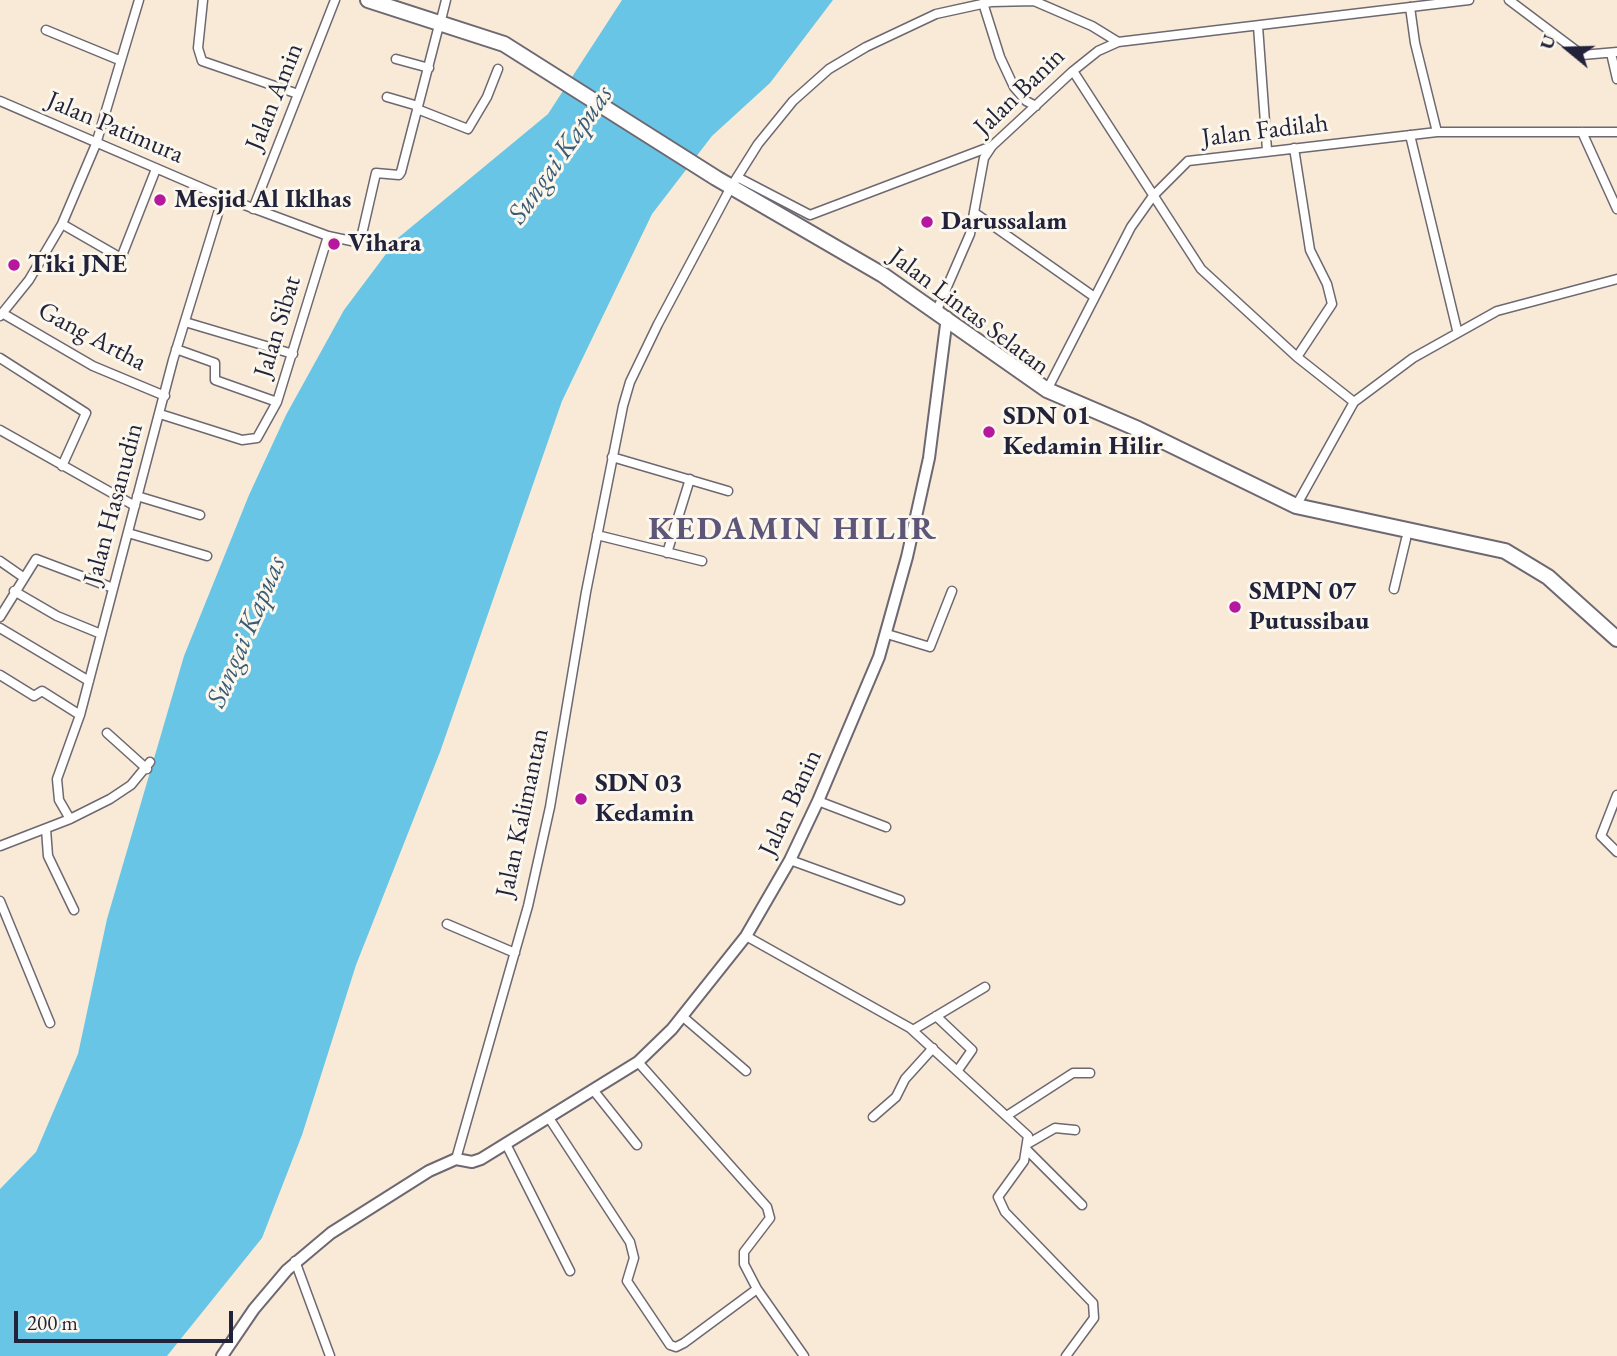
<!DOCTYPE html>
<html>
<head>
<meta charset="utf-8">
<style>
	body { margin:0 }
	#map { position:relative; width:1617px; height:1356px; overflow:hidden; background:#f8ead6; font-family:"EB Garamond",serif }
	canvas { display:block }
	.north { position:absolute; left:1533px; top:14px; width:70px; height:70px; -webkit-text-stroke:5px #fbf7ec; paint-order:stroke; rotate:289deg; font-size:19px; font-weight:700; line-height:28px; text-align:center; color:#22223b }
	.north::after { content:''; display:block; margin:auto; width:24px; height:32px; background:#22223b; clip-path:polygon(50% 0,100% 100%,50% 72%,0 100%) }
	.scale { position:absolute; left:14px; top:1311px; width:219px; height:32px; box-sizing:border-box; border:4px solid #22223b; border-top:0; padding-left:9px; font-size:21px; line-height:24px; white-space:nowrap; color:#22223b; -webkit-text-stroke:5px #fbf7ec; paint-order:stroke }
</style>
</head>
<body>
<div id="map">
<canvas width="1617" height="1356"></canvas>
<div class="north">U</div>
<div class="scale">200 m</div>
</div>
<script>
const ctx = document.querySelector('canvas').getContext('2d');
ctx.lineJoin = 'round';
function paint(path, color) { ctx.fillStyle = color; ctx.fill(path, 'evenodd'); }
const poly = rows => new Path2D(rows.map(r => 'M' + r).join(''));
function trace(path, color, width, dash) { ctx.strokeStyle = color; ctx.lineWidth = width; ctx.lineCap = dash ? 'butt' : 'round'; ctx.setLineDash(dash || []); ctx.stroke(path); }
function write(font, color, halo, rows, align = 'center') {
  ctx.font = font + ' "EB Garamond",serif'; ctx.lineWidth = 6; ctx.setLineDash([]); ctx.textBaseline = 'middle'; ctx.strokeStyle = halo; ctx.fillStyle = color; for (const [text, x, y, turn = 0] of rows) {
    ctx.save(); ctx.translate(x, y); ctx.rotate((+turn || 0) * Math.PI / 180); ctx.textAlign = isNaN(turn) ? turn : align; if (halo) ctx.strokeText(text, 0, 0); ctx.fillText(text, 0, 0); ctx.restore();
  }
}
const water = poly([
	[622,0,833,0,770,83,712,136,652,214,562,401,440,752,356,965,302,1135,262,1238,167,1356,0,1356,0,1189,36,1152,78,1054,107,919,184,656,249,495,286,415,344,310,398,238,548,114]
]);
const minor = poly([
	[203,0,198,48,202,61,298,94],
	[1509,0,1582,55,1617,52],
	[983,3,1000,57,1014,87,1026,101,1036,106],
	[1410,7,1415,43,1437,132],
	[442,16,446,0],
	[1258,26,1267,150],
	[46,30,119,60],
	[1611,53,1617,79],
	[396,59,429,68],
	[1073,71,1201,269,1297,357,1354,402],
	[387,97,418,106],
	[0,101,223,197,328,236,356,242,362,234,376,173,399,175,401,172,438,29],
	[417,109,468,129,487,97,498,69],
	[1582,132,1617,209],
	[1410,135,1457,330],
	[1294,148,1310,250,1327,284,1332,304,1297,357],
	[737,177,810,215,992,146],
	[253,209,335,0],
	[975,213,1093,296],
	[62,224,121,258,156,169],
	[937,310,970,234,984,158,992,146,1073,71,1098,51,1118,42,1469,0],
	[2,313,93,366,165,396],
	[0,316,29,280,62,224,96,144,139,0],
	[185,322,293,354],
	[176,349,215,363,215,380,277,402],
	[0,358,86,413,62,466],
	[1047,390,1131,227,1153,196,1188,161,1437,132,1617,132],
	[160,414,242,440,257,438,277,402,328,236],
	[0,430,135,506],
	[612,457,728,491],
	[137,496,200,515],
	[1296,506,1354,402,1413,358,1497,311,1617,279],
	[128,533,207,556],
	[597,535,702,561],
	[667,553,690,479],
	[0,561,23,577],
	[1394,589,1406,539],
	[14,591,57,616,101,634],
	[0,617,36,559,113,588],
	[0,628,89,681],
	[887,634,930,647,952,591],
	[0,675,34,696,42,691,80,715],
	[107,733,147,769],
	[1617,795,1601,836,1617,852],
	[818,801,886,827],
	[70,819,59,800,57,779,80,715,173,360,223,197],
	[46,829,48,856,74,910],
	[0,846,70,819,110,799,131,785,150,762],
	[790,860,900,900],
	[0,901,50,1023],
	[447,924,515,953],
	[746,936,910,1028,1028,1136,1024,1161,998,1197,1005,1212,1093,1303,1094,1318,1066,1356],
	[682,1016,746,1071],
	[936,1016,972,1050,958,1070],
	[913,1030,985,987],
	[638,1062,767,1207,770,1218,744,1252,744,1264,757,1289,804,1356],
	[594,1091,637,1145],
	[1008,1115,1073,1073,1090,1073],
	[873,1117,896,1097,905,1079,933,1048],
	[549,1118,630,1242,634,1258,627,1281,670,1345,676,1347,684,1343,757,1289],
	[1029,1143,1055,1128,1075,1130],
	[506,1144,570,1271],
	[1028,1151,1082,1205],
	[456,1159,528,906,550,807,586,592,623,406,630,382,658,324,731,187,758,144,793,101,829,69,866,47,936,14,991,2,1034,1,1092,26,1118,42],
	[295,1261,330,1356]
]);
const tertiary = poly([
	[222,1356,254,1309,287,1270,331,1233,429,1171,456,1159,472,1162,481,1159,638,1062,672,1029,746,936,790,860,818,801,879,657,907,557,929,458,947,317]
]);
const trunk = poly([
	[368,0,504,44,716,178,883,275,1047,390,1138,429,1296,506,1505,551,1548,577,1617,639]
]);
const markers = [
	[160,200,7,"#b5179e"],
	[927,222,7,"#b5179e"],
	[334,244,7,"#b5179e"],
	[14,265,7,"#b5179e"],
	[989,432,7,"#b5179e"],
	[1235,607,7,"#b5179e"],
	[581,799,7,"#b5179e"]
];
const streetNames = [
	["Jalan Banin",1020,92,-44],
	["Jalan Amin",275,97,-68],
	["Jalan Patimura",115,128,23],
	["Jalan Fadilah",1265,131,-7],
	["Jalan Lintas Selatan",969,312,37],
	["Jalan Sibat",278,327,-73],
	["Gang Artha",92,337,28],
	["Jalan Hasanudin",114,504,-75],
	["Jalan Banin",791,803,-65],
	["Jalan Kalimantan",523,813,-78]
];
const poiNames = [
	["Mesjid Al Iklhas",174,200],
	["Darussalam",941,222],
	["Vihara",348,244],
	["Tiki JNE",28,265],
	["SDN 01",1003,417],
	["Kedamin Hilir",1003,447],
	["SMPN 07",1249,592],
	["Putussibau",1249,622],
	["SDN 03",595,784],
	["Kedamin",595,814]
];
const waterNames = [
	["Sungai Kapuas",561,155,-55],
	["Sungai Kapuas",247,632,-67]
];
const districtNames = [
	["KEDAMIN HILIR",793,530]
];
paint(water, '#68c5e6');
trace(minor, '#6d6871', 11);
trace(tertiary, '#6d6871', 14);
trace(trunk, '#6d6871', 18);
trace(minor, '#fff', 8);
trace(tertiary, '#fff', 10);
trace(trunk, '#fff', 14);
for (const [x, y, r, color] of markers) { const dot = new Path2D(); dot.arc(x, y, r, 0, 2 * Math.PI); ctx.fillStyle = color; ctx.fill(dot); trace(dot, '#fbf7ec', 2.5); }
write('26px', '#22223b', '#fbf7ec', streetNames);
write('bold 26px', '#22223b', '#fbf7ec', poiNames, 'left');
write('italic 28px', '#3a5b77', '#fbf7ec', waterNames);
ctx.letterSpacing = '2px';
write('bold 33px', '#5d5678', '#fbf7ec', districtNames);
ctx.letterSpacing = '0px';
</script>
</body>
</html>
